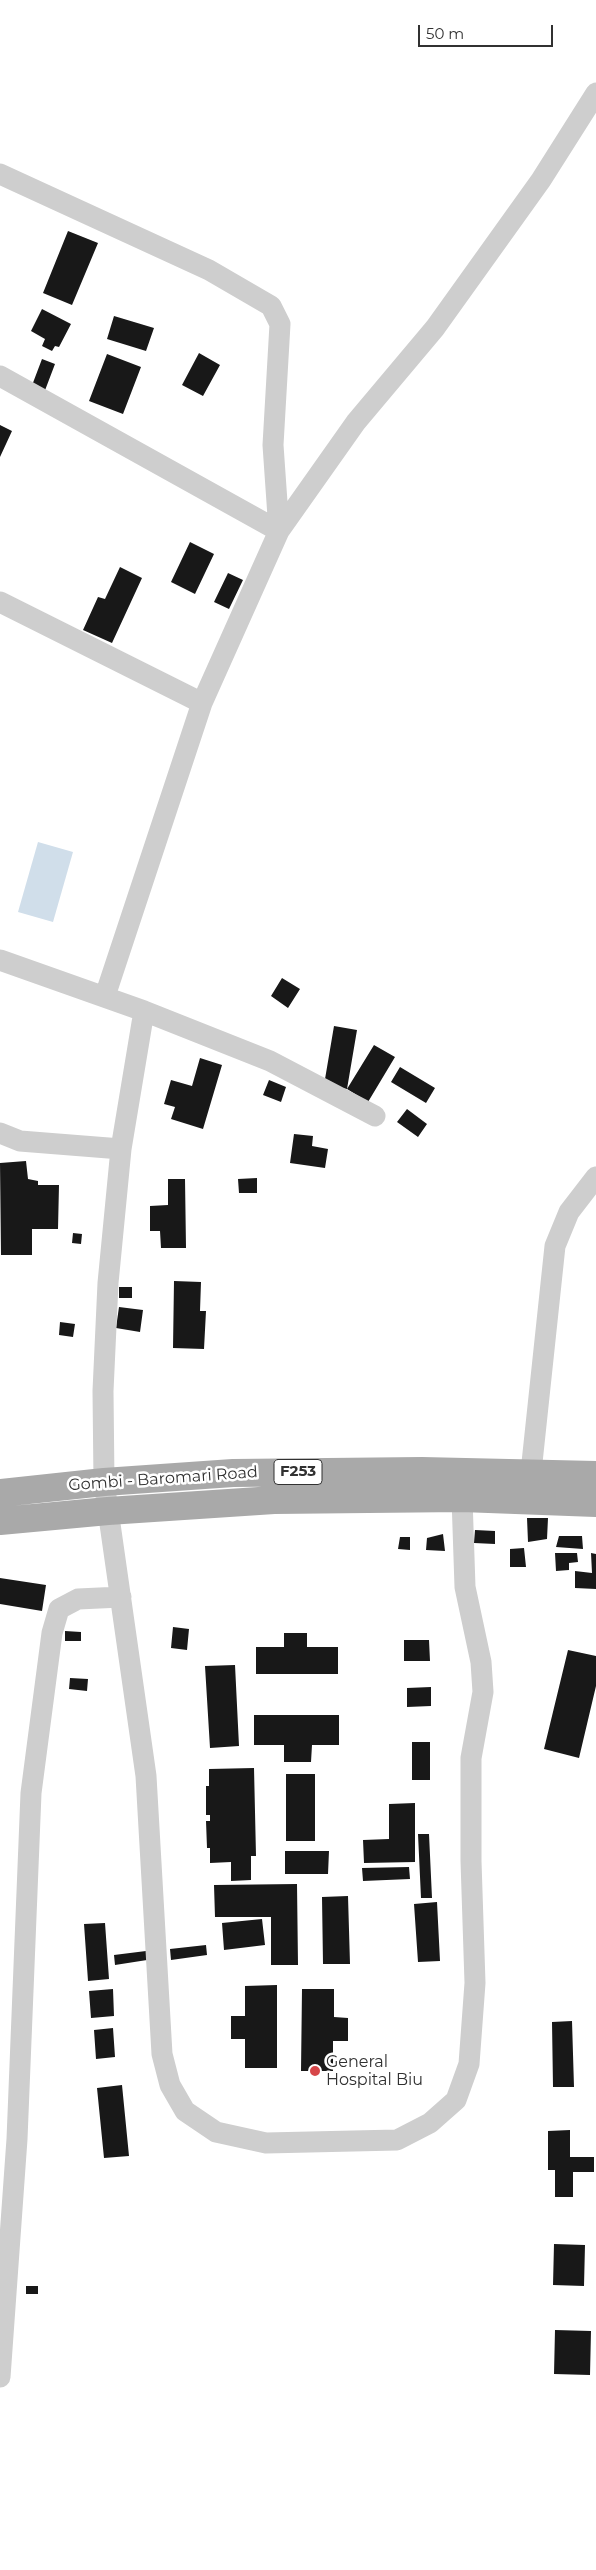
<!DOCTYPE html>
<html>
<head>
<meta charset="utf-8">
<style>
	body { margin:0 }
	#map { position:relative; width:596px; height:2570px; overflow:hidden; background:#fff; font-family:Montserrat,sans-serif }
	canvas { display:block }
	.scale { position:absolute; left:418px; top:25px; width:135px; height:22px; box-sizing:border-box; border:2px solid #313131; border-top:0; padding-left:6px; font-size:15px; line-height:18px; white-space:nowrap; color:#313131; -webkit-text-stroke:4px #fff; paint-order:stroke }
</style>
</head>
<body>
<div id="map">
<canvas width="596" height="2570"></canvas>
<div class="scale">50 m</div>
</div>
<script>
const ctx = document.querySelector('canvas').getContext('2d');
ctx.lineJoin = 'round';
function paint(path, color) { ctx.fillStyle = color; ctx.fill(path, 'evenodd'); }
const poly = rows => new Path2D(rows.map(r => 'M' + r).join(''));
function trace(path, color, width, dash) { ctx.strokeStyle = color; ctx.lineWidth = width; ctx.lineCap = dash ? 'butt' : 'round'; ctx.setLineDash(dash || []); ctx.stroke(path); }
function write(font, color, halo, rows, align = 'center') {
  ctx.font = font + ' Montserrat,sans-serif'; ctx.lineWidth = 5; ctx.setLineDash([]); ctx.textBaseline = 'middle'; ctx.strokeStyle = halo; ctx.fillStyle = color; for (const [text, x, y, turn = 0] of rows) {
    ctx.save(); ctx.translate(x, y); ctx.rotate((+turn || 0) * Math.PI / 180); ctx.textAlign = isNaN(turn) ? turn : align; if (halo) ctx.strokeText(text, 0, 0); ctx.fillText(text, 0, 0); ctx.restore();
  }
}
const water = poly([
	[38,842,73,852,53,922,18,912]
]);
const building = poly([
	[68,231,98,243,72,305,43,293],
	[42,309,71,324,59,347,55,346,52,351,42,346,45,339,31,331],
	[114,316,154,328,146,351,107,339],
	[199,353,220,365,203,396,182,385],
	[107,354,141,367,123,414,89,401],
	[42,359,55,364,44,393,31,388],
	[0,425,12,431,0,457],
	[190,542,214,554,195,594,171,582],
	[120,567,142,578,112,643,83,630,98,597,105,599],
	[228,573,243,580,229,609,214,602],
	[282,978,300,989,288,1008,271,996],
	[334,1026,357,1030,347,1089,324,1085],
	[374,1045,395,1057,368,1102,347,1089],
	[200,1058,222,1065,203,1129,171,1119,175,1107,164,1104,171,1080,192,1086],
	[400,1067,435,1088,426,1103,391,1082],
	[269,1080,286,1087,281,1102,263,1095],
	[407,1109,427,1124,418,1137,397,1122],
	[294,1134,313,1136,312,1146,328,1149,325,1168,290,1163],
	[26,1161,28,1179,38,1181,38,1185,59,1185,58,1229,32,1229,32,1255,1,1255,0,1163],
	[257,1178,257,1193,239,1193,238,1179],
	[168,1179,185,1179,186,1248,161,1248,160,1231,150,1231,150,1206,168,1205],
	[73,1233,82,1234,81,1244,72,1243],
	[174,1281,201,1282,200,1311,206,1311,204,1349,173,1348],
	[119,1287,132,1287,132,1298,119,1298],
	[119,1307,143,1310,140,1332,116,1328],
	[60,1322,75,1324,73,1337,59,1335],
	[527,1518,548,1518,547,1539,528,1542],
	[475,1530,495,1531,495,1544,474,1543],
	[443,1534,445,1551,426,1550,427,1538],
	[559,1536,582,1536,583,1549,556,1547],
	[400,1537,410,1537,410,1550,398,1549],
	[524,1548,526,1567,510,1567,510,1549],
	[555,1553,577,1553,578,1562,569,1563,569,1570,556,1571],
	[591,1553,596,1554,596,1589,575,1588,575,1571,592,1573],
	[0,1578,46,1585,42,1611,0,1604],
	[173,1627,189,1629,187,1650,171,1648],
	[65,1631,81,1632,81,1641,65,1641],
	[284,1633,307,1633,307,1647,338,1647,338,1674,256,1674,256,1647,284,1647],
	[404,1640,429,1640,430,1661,404,1661],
	[568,1650,596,1656,596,1686,579,1758,544,1749],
	[235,1665,239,1746,210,1748,205,1666],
	[70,1678,88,1679,87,1691,69,1689],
	[431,1687,431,1706,407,1707,407,1688],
	[254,1715,339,1715,339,1745,312,1745,311,1762,284,1762,284,1745,254,1745],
	[412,1742,430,1742,430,1780,412,1780],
	[254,1768,256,1856,251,1856,251,1880,231,1881,231,1862,210,1863,210,1848,207,1848,206,1821,210,1821,210,1815,206,1815,206,1786,209,1786,209,1769],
	[286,1774,315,1774,315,1841,286,1841],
	[415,1803,415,1862,364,1863,363,1840,389,1839,389,1804],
	[418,1834,429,1834,432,1898,421,1898],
	[285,1851,329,1851,328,1874,285,1874],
	[409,1867,410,1879,363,1881,362,1868],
	[297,1884,298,1965,271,1965,271,1917,215,1917,214,1885],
	[348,1896,350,1964,323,1964,322,1897],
	[437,1902,440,1961,418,1962,414,1904],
	[262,1919,265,1945,224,1950,222,1923],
	[105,1923,109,1979,88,1981,84,1924],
	[206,1945,207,1955,171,1960,170,1949],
	[146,1951,147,1960,115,1965,114,1955],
	[277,1985,277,2068,245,2068,245,2039,231,2039,231,2016,245,2016,245,1986],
	[113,1989,114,2016,91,2018,89,1991],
	[302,1989,334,1989,334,2017,348,2018,348,2041,333,2041,333,2071,301,2071],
	[572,2021,574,2087,553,2087,552,2022],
	[113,2028,115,2057,96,2059,94,2030],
	[122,2085,129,2156,104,2158,97,2088],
	[570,2130,570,2157,594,2157,594,2172,573,2172,573,2197,555,2197,555,2170,548,2170,548,2131],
	[554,2244,585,2245,584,2286,553,2285],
	[26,2286,38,2286,38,2294,26,2294],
	[555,2330,591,2331,590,2375,554,2374]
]);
const minor = poly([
	[0,174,209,270,271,306,280,324,273,445,279,531,202,703,105,996],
	[0,376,279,531,356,422,435,328,541,180,596,93],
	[0,602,202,703],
	[0,960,144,1011,121,1149,108,1283,103,1391,104,1482,146,1776,162,2054,170,2085,185,2111,216,2132,266,2143,397,2140,430,2123,456,2100,469,2064,475,1983,471,1861,471,1758,483,1692,481,1662,465,1587,462,1498],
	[144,1011,270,1061,375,1116],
	[0,1133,20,1141,121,1149],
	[531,1472,555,1246,569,1212,596,1177],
	[0,2377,17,2139,31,1793,52,1633,59,1609,78,1599,121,1597]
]);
const major = poly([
	[0,1493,104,1482,233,1473,422,1471,596,1475],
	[0,1521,108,1511,274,1500,462,1498,596,1503]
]);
const markers = [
	[315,2071,6,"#d64649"]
];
const shields = [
	[298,1472,48]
];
const shieldNames = [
	["F253",298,1472]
];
const streetNames = [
	["Gombi - Baromari Road",163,1479,-4]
];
const poiNames = [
	["General",326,2062],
	["Hospital Biu",326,2080]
];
paint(water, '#d0deea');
paint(building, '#181818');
trace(minor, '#cecece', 21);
trace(major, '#a9a9a9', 28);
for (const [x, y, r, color] of markers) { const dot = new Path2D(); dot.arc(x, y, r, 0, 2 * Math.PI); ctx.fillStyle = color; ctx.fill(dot); trace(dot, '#fff', 2); }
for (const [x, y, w] of shields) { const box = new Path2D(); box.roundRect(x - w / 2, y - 12.5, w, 25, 4); ctx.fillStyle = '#fff'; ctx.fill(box); trace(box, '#313131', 1); }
write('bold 15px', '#313131', null, shieldNames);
write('16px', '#313131', '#fff', streetNames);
write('16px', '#313131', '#fff', poiNames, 'left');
</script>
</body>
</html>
